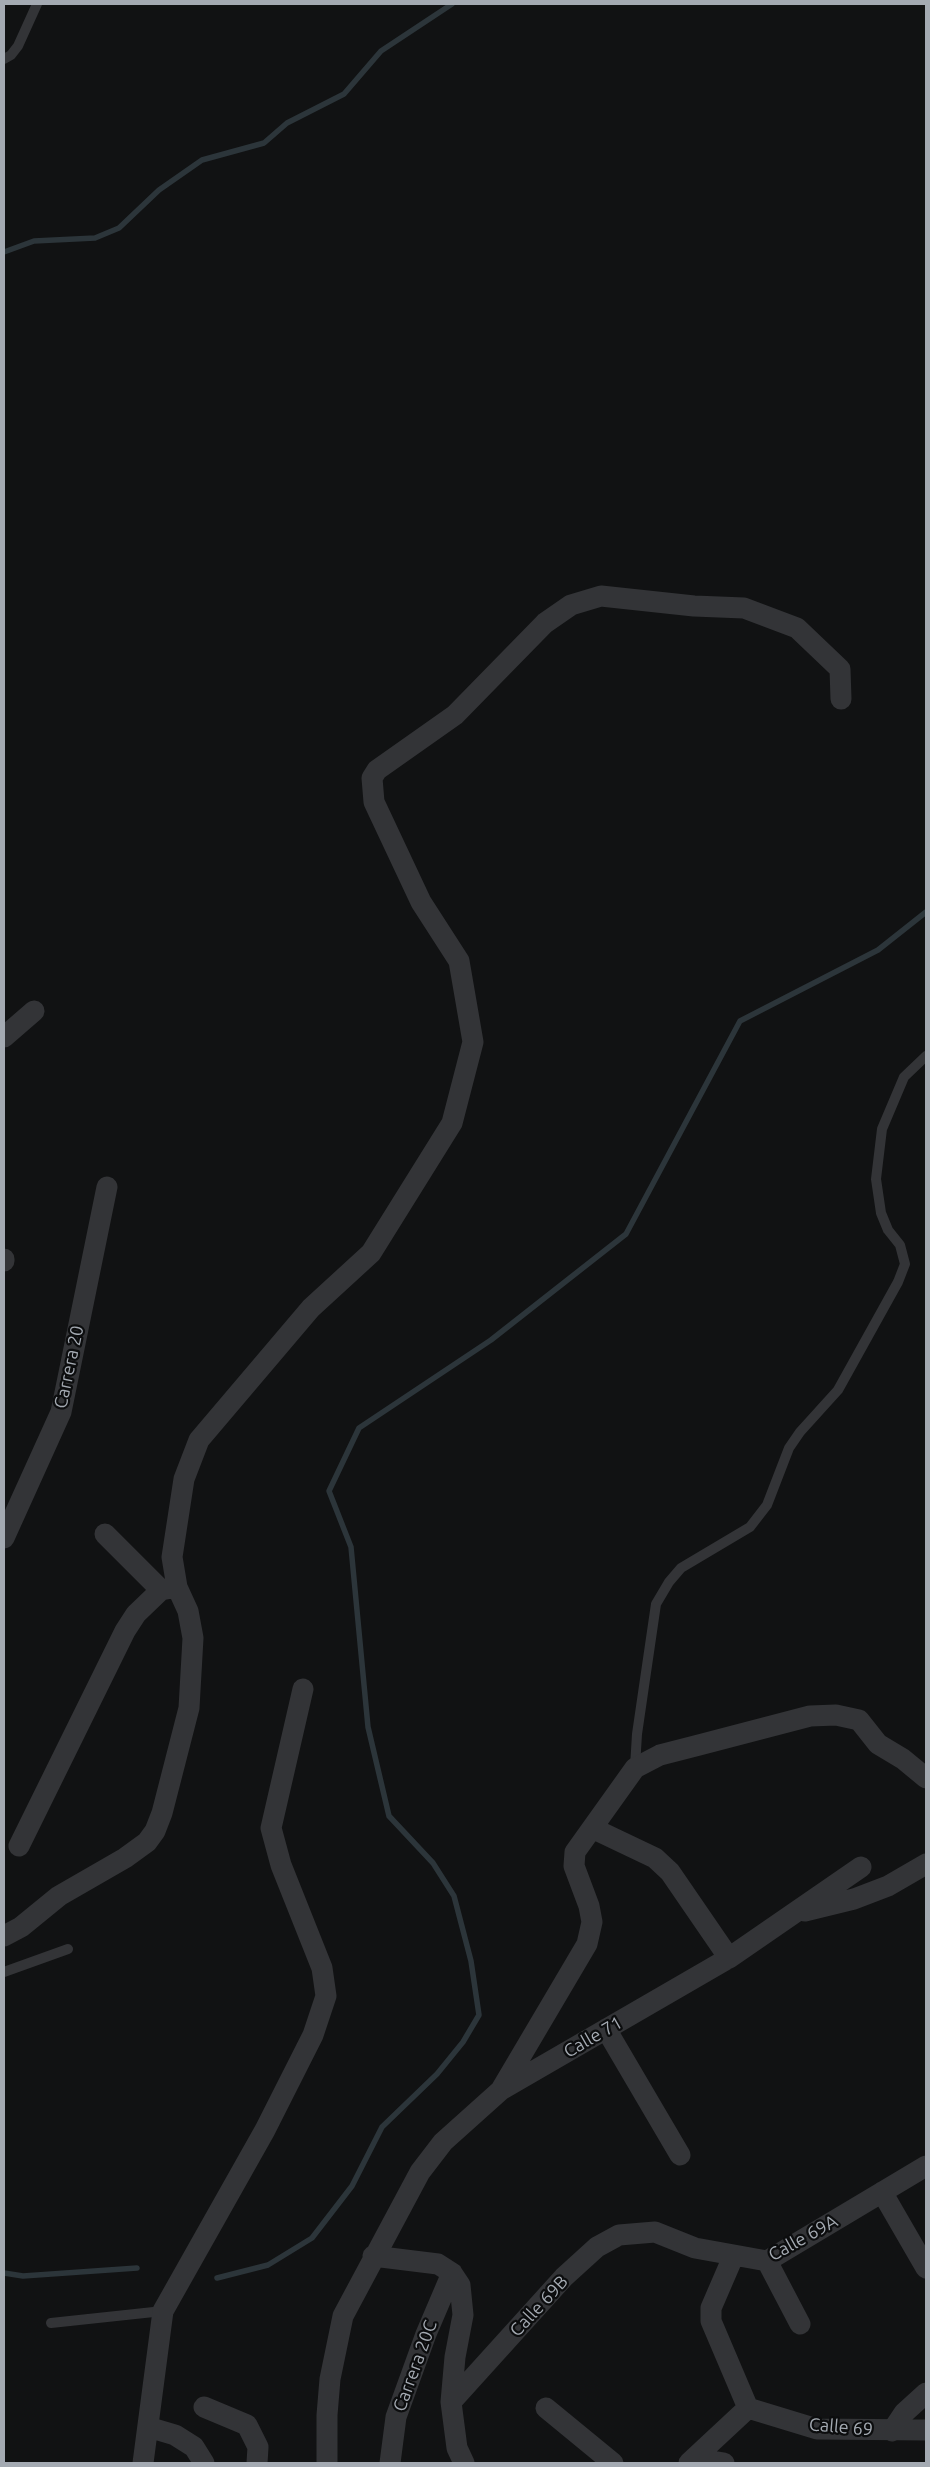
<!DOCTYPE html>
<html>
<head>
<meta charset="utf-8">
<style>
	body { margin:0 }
	#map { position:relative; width:930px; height:2467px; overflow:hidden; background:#111213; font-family:Ubuntu,sans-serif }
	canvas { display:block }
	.frame { position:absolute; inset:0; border:5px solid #a4aab2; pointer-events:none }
</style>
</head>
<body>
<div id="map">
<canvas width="930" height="2467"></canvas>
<div class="frame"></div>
</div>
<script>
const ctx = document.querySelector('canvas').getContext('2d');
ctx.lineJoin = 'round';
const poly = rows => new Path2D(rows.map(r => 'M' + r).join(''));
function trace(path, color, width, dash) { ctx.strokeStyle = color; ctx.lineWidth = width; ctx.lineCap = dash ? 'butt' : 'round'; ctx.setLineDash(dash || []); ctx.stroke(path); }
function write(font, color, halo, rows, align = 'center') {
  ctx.font = font + ' Ubuntu,sans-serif'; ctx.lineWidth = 4.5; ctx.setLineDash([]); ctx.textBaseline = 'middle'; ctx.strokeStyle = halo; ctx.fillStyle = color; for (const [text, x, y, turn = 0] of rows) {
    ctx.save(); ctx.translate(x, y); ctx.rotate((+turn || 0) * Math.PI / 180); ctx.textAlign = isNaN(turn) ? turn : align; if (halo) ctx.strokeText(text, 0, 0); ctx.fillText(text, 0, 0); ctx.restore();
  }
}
const stream = poly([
	[4,252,34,241,95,238,119,228,159,190,202,160,264,143,287,123,344,94,381,51,452,4],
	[4,2273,23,2276,137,2268],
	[217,2278,268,2265,312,2238,352,2186,382,2127,437,2074,463,2042,479,2015,471,1961,454,1896,433,1863,389,1816,368,1727,351,1547,329,1491,359,1428,491,1340,626,1234,740,1021,878,950,926,912]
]);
const lane = poly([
	[4,59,11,55,18,46,37,4],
	[635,1767,637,1734,656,1604,669,1582,681,1568,750,1527,767,1505,789,1448,800,1432,838,1390,898,1282,905,1264,900,1245,888,1230,881,1213,876,1179,882,1129,904,1077,926,1056],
	[4,1972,68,1949],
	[51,2323,163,2311]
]);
const street = poly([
	[4,1037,34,1011],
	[4,1261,4,1259],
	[105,1534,161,1590],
	[4,1538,61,1412,107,1187],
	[592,1828,655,1858,670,1872,729,1958],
	[19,1846,125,1631,136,1614,161,1590,177,1587],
	[805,1911,854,1899,888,1886,926,1864],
	[4,1936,21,1927,59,1896,125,1858,147,1842,155,1831,162,1813,189,1708,193,1638,188,1611,177,1587,172,1557,184,1479,199,1440,311,1308,371,1253,452,1123,473,1042,459,961,421,902,374,802,372,778,377,770,455,715,545,623,571,605,601,596,694,606,744,608,797,628,840,669,841,699],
	[606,2029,680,2155],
	[502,2088,587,1944,592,1922,589,1906,574,1866,575,1852,635,1768,660,1755,699,1745,810,1716,836,1715,859,1720,878,1744,903,1759,926,1778],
	[882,2192,926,2268],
	[373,2256,438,2264,452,2273,460,2285,463,2315,455,2357,451,2402,457,2448,464,2463],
	[733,2257,711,2308,711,2321,748,2408],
	[767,2261,800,2324],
	[451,2402,564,2277,597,2247,619,2235,655,2232,695,2248,767,2261,926,2166],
	[204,2407,247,2425,258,2447,257,2463],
	[546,2408,613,2463],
	[148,2427,175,2435,194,2447,204,2463],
	[892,2431,904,2413,926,2393],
	[694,2458,724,2463],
	[143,2463,163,2311,265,2130,313,2035,326,1996,322,1968,281,1865,271,1828,303,1689],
	[327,2463,327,2415,330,2379,343,2316,420,2172,443,2142,501,2090,729,1958,861,1867],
	[390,2463,396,2417,426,2334,452,2273],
	[689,2463,748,2408,817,2429,926,2430]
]);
const streetNames = [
	["Carrera 20",69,1367,-78],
	["Calle 71",593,2037,-30],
	["Calle 69A",803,2238,-29],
	["Calle 69B",539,2306,-47],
	["Carrera 20C",415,2366,-70],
	["Calle 69",841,2427,5]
];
trace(stream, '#2c353a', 5.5);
trace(lane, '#333437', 10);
trace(street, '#333437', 21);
write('18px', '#a4aab2', '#0c0d0e', streetNames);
</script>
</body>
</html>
